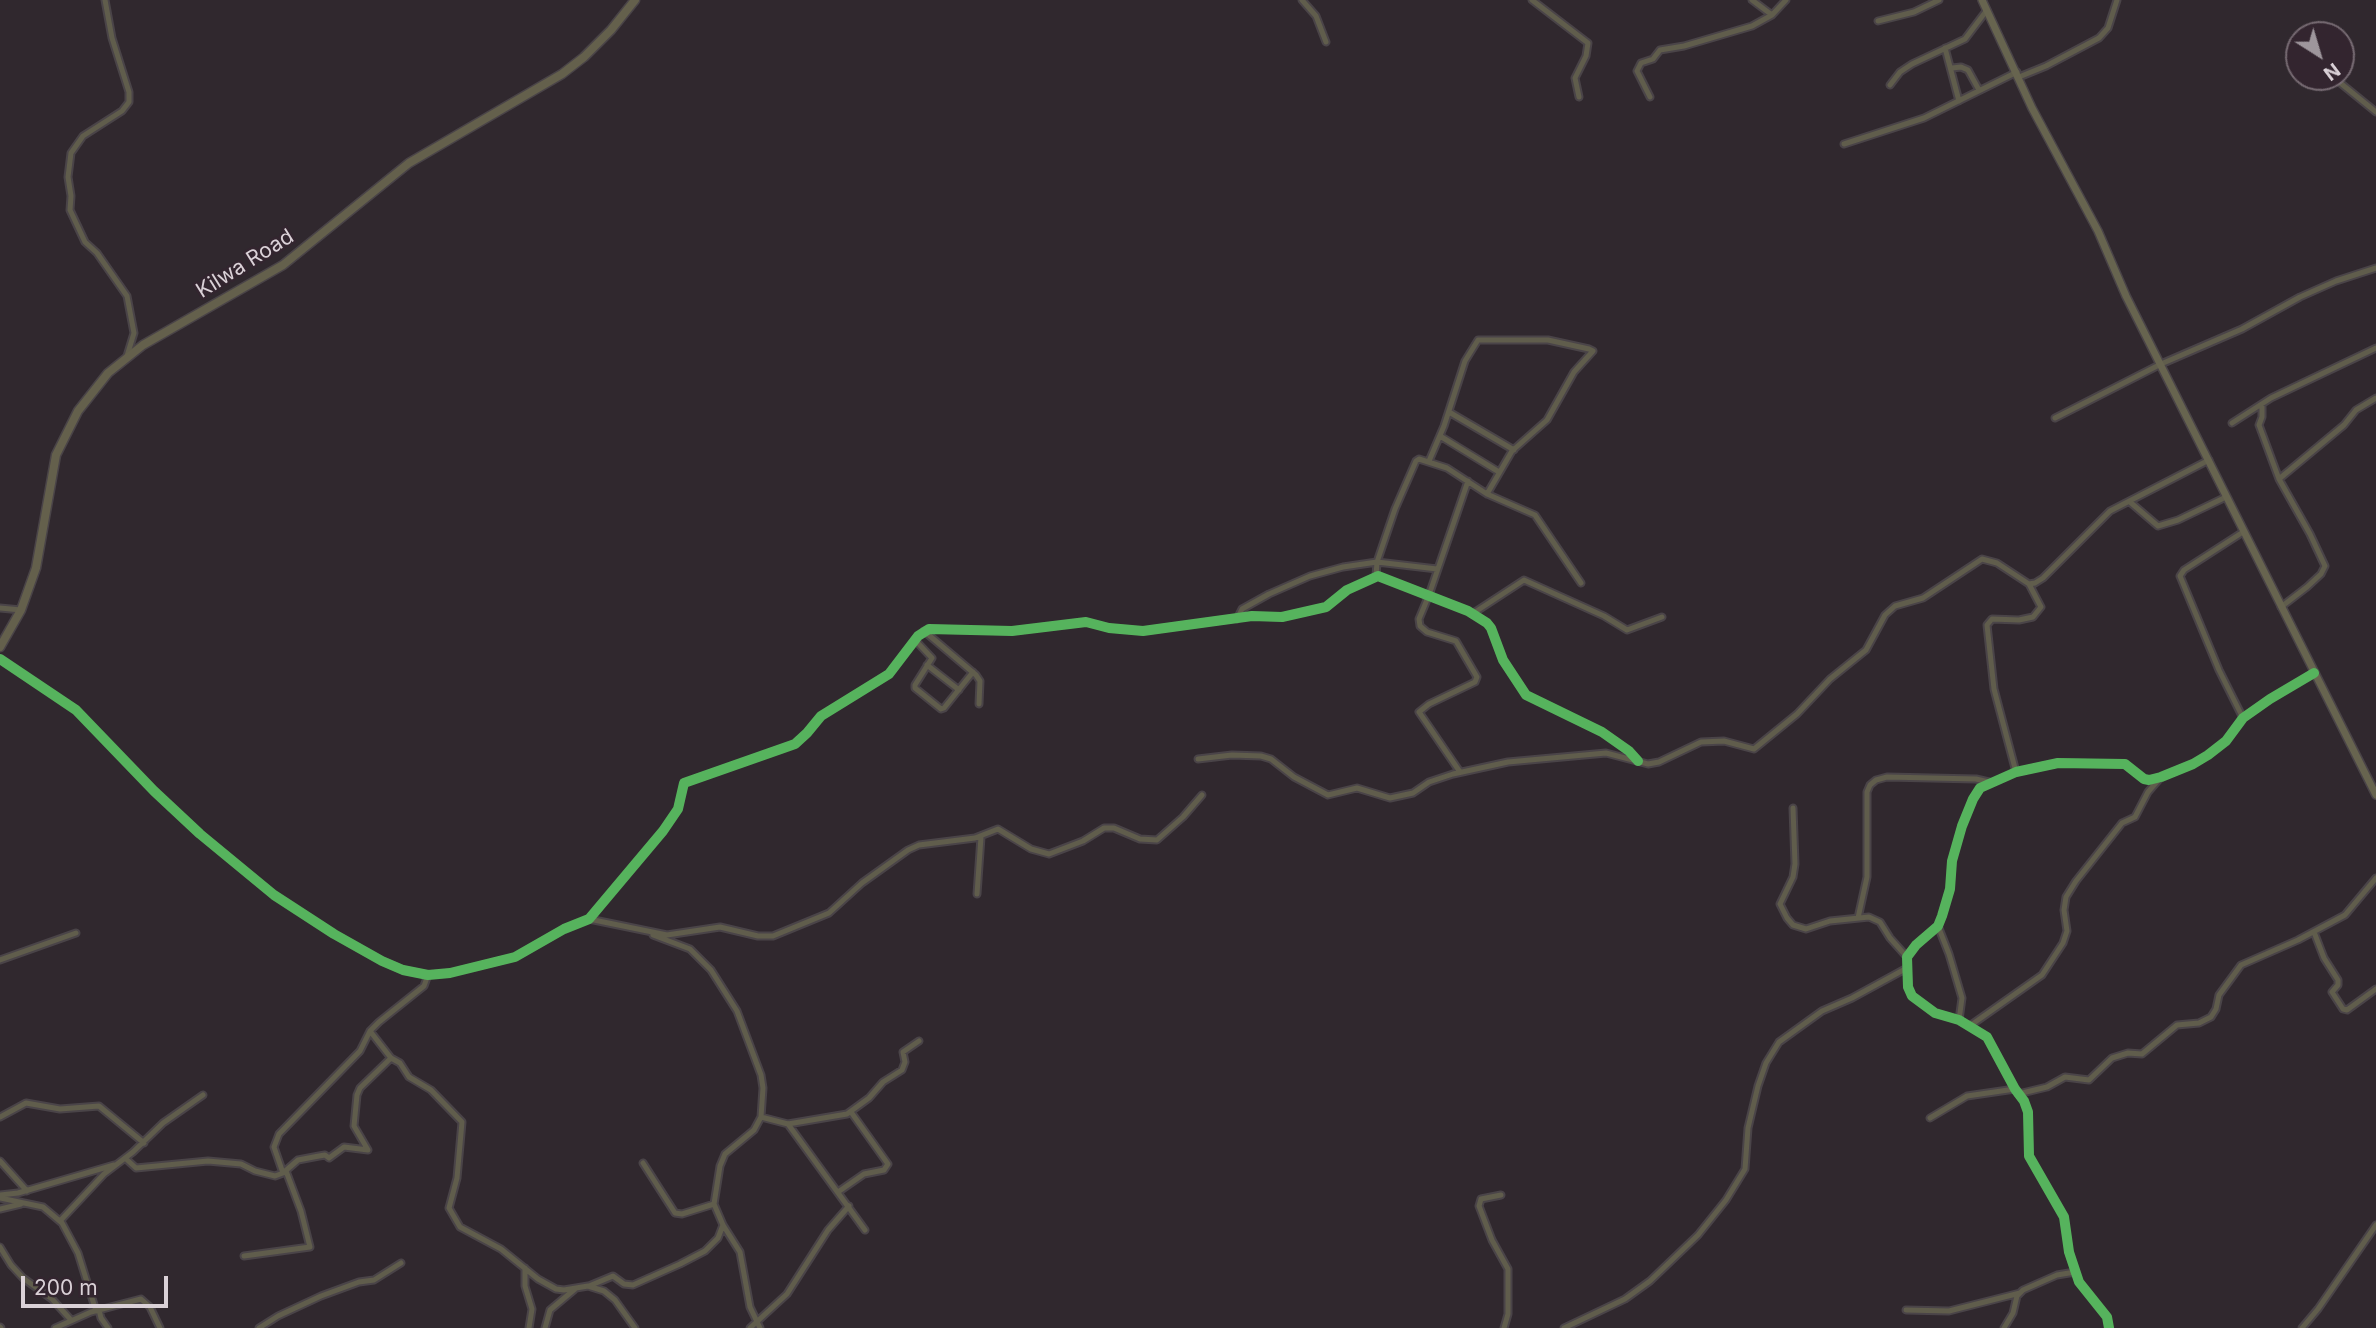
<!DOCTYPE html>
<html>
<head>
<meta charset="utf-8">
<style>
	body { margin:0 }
	#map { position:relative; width:2376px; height:1328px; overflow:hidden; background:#30282e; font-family:Inter,sans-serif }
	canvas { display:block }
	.north { position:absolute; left:2285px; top:21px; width:70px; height:70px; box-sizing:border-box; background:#33252f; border:2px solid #766a72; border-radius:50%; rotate:143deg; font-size:19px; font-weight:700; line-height:28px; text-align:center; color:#dad1d7 }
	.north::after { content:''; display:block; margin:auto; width:24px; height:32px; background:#9e969c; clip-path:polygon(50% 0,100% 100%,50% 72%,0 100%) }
	.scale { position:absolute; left:21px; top:1276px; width:147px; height:32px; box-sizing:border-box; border:4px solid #dad1d7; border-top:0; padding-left:9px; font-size:21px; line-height:24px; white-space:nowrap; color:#dad1d7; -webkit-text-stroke:5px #33252f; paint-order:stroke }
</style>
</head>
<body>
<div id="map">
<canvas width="2376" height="1328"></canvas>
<div class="north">N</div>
<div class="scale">200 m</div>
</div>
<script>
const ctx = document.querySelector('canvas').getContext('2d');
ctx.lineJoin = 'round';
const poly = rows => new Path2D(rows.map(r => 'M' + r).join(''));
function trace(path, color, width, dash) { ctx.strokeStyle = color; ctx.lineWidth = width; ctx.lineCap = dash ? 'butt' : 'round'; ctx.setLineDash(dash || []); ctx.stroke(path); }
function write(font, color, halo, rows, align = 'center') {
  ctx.font = font + ' Inter,sans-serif'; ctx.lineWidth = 5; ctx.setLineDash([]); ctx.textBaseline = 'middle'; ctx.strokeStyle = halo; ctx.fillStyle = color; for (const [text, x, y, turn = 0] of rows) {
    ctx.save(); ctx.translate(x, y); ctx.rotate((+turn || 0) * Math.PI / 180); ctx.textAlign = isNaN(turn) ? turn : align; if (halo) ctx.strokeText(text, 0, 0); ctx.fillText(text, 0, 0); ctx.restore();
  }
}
const minor = poly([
	[105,0,112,38,129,92,129,102,122,111,83,136,71,153,68,177,71,196,70,210,85,242,97,253,127,296,134,333,127,356],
	[1302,0,1316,16,1326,42],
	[1532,0,1588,43,1586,56,1575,78,1579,97],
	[1752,0,1772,15],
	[1878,21,1914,12,1939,0],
	[1945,48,1959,101],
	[1952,68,1961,67,1968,70,1979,90],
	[2019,77,2046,66,2099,38,2108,28,2117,0],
	[2333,77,2376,112],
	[1890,85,1900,72,1912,64,1965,39,1987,10],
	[1650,97,1637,71,1641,63,1653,59,1660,50,1684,46,1752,26,1772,15,1786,0],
	[1844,144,1924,118,2017,72],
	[2262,404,2262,417,2259,425,2279,479,2310,534,2325,566,2321,574,2307,587,2281,607],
	[1449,412,1514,450],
	[2055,418,2161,364,2242,329,2300,297,2336,281,2376,268],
	[2232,423,2271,398,2376,348],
	[1440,436,1499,472],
	[1429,461,1444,426,1465,361,1478,340,1548,340,1589,349,1593,351,1574,372,1547,420,1512,451,1487,494],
	[2279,479,2344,425,2356,410,2376,398],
	[2130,502,2158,526,2178,520,2226,497],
	[2243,532,2184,570,2180,576,2219,670,2243,718],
	[1376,576,1377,562,1395,509,1416,461,1419,459,1447,468,1487,494,1535,515,1581,583],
	[0,608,21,610],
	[1472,614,1524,580,1604,616,1627,630,1662,617],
	[1237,619,1242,609,1269,594,1310,576,1343,567,1377,562,1437,569],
	[924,631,976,675,980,681,979,704],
	[915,640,932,658,915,685,915,688,941,709,944,708,973,672],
	[0,659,76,710,154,791,200,834,274,895,334,934,382,961,403,970,428,975,450,973,515,957,564,929,589,919,663,831,678,809,684,783,795,744,807,733,821,716,889,674,918,636,929,629,1012,631,1086,622,1109,628,1143,631,1252,616,1282,617,1326,607,1347,590,1378,576,1468,611,1487,623,1491,628,1503,660,1526,695,1602,732,1629,751,1638,761],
	[927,665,959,690],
	[1198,759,1232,755,1261,756,1271,759,1294,777,1328,795,1357,788,1390,798,1413,793,1429,782,1453,774,1508,762,1606,753,1648,764,1659,762,1701,742,1724,741,1754,749,1797,714,1830,679,1866,650,1885,615,1895,606,1923,598,1982,559,1997,563,2029,584,2035,583,2043,578,2110,511,2209,460],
	[1460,772,1419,712,1429,704,1475,682,1477,677,1456,641,1427,632,1420,626,1419,619,1429,595,1468,481],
	[2016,772,1994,689,1987,625,1992,619,2019,620,2033,617,2041,607,2029,584],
	[1793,808,1795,864,1793,877,1780,904,1787,918,1793,925,1806,929,1830,921,1869,917,1880,922,1890,938,1907,957],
	[977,894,981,837],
	[1858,918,1867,877,1867,792,1870,785,1876,780,1887,777,1976,779,1989,782],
	[589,919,667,935,720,927,758,936,773,936,829,913,862,883,908,850,919,845,975,838,998,829,1031,849,1049,854,1083,841,1104,828,1114,828,1140,839,1157,840,1183,817,1202,795],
	[1938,926,1949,954,1962,998,1959,1020],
	[2314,932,2324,958,2338,980,2338,985,2332,992,2343,1009,2347,1010,2376,989],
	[653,935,690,949,711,970,737,1011,761,1075,763,1088,761,1117,754,1130,725,1154,720,1166,714,1204,723,1225,740,1252,750,1307,760,1328],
	[0,960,76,933],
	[1971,1025,2042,975,2063,943,2067,931,2064,910,2066,897,2076,881,2122,823,2135,817,2148,792,2161,777],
	[370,1031,391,1058,400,1063,409,1077,431,1090,462,1122,457,1178,449,1208,460,1227,501,1249,538,1279,556,1289,564,1290,588,1286,604,1291,615,1300,635,1328],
	[2018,1094,2047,1087,2065,1077,2089,1080,2112,1058,2128,1053,2142,1054,2177,1025,2199,1023,2211,1017,2216,1009,2219,995,2241,965,2298,940,2345,915,2376,878],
	[0,1117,26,1103,60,1109,99,1106,144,1143],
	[761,1117,788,1124,847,1114,869,1098,883,1082,902,1070,905,1062,903,1052,919,1041],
	[1930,1118,1967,1096,2015,1089],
	[788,1124,865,1230],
	[125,1158,136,1168,208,1161,241,1164,255,1171,275,1176,283,1173,298,1160,319,1156,325,1155,329,1158,344,1147,368,1150,354,1126,357,1095,360,1088,391,1058],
	[0,1161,27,1191],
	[643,1163,675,1213,682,1214,714,1204],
	[283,1173,274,1147,279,1134,360,1051,370,1031,379,1022,424,986,428,975],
	[838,1192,864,1174,884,1170,888,1164,851,1112],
	[0,1195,18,1193,114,1165],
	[1501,1195,1481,1199,1479,1206,1492,1240,1508,1269,1508,1314,1504,1328],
	[0,1198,43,1207,62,1223,78,1253,96,1311],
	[0,1209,21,1204],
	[60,1221,104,1174,133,1152,163,1123,203,1095],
	[0,1247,11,1265,23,1278,52,1299,71,1320],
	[244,1256,310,1247,301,1211,286,1171],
	[525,1268,525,1286,532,1309,529,1328],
	[589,1286,613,1276,624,1284,633,1285,680,1264,705,1251,718,1238,723,1225],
	[99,1310,101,1318,108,1328],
	[1906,1310,1949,1311,2020,1293],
	[0,1327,1,1328],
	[55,1328,91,1312,141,1299,150,1307,160,1328],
	[259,1328,278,1316,321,1296,359,1282,374,1280,401,1263],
	[545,1328,550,1310,575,1289],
	[750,1328,787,1294,828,1230,849,1206],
	[1564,1328,1625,1299,1650,1281,1698,1235,1726,1200,1745,1169,1748,1128,1758,1086,1766,1063,1779,1042,1822,1011,1852,998,1907,968],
	[2004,1328,2013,1313,2017,1296,2023,1290,2057,1275,2075,1272],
	[2109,1328,2107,1317,2079,1282,2069,1252,2064,1217,2029,1156,2028,1112,2024,1101,2015,1089,1987,1037,1959,1020,1935,1013,1912,996,1908,987,1907,957,1916,945,1938,926,1942,916,1950,889,1952,861,1962,826,1973,799,1980,788,2016,772,2058,763,2125,764,2144,779,2149,780,2161,777,2193,764,2208,755,2226,741,2243,718,2270,699,2314,673],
	[2302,1328,2318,1309,2376,1225]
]);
const major = poly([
	[1982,0,2032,108,2098,231,2126,296,2376,795]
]);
const highway = poly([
	[0,647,21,610,36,568,56,455,78,411,108,373,143,345,283,265,409,163,562,74,584,57,611,30,635,0]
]);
const cycleway = poly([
	[0,659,76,710,154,791,200,834,274,895,334,934,382,961,403,970,428,975,450,973,515,957,564,929,589,919,663,831,678,809,684,783,795,744,807,733,821,716,889,674,918,636,929,629,1012,631,1086,622,1109,628,1143,631,1252,616,1282,617,1326,607,1347,590,1378,576,1468,611,1487,623,1491,628,1503,660,1526,695,1602,732,1629,751,1638,761],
	[2109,1328,2107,1317,2079,1282,2069,1252,2064,1217,2029,1156,2028,1112,2024,1101,2015,1089,1987,1037,1959,1020,1935,1013,1912,996,1908,987,1907,957,1916,945,1938,926,1942,916,1950,889,1952,861,1962,826,1973,799,1980,788,2016,772,2058,763,2125,764,2144,779,2149,780,2161,777,2193,764,2208,755,2226,741,2243,718,2270,699,2314,673]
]);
const streetNames = [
	["Kilwa Road",245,264,-32]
];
trace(minor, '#4a4448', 9);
trace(major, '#4a4448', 10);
trace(highway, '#4a4448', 11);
trace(minor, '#605d4c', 5);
trace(major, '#67644f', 7);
trace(highway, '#64604c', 8);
trace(cycleway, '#56b35d', 10);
write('21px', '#dad1d7', '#33252f', streetNames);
</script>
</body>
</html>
